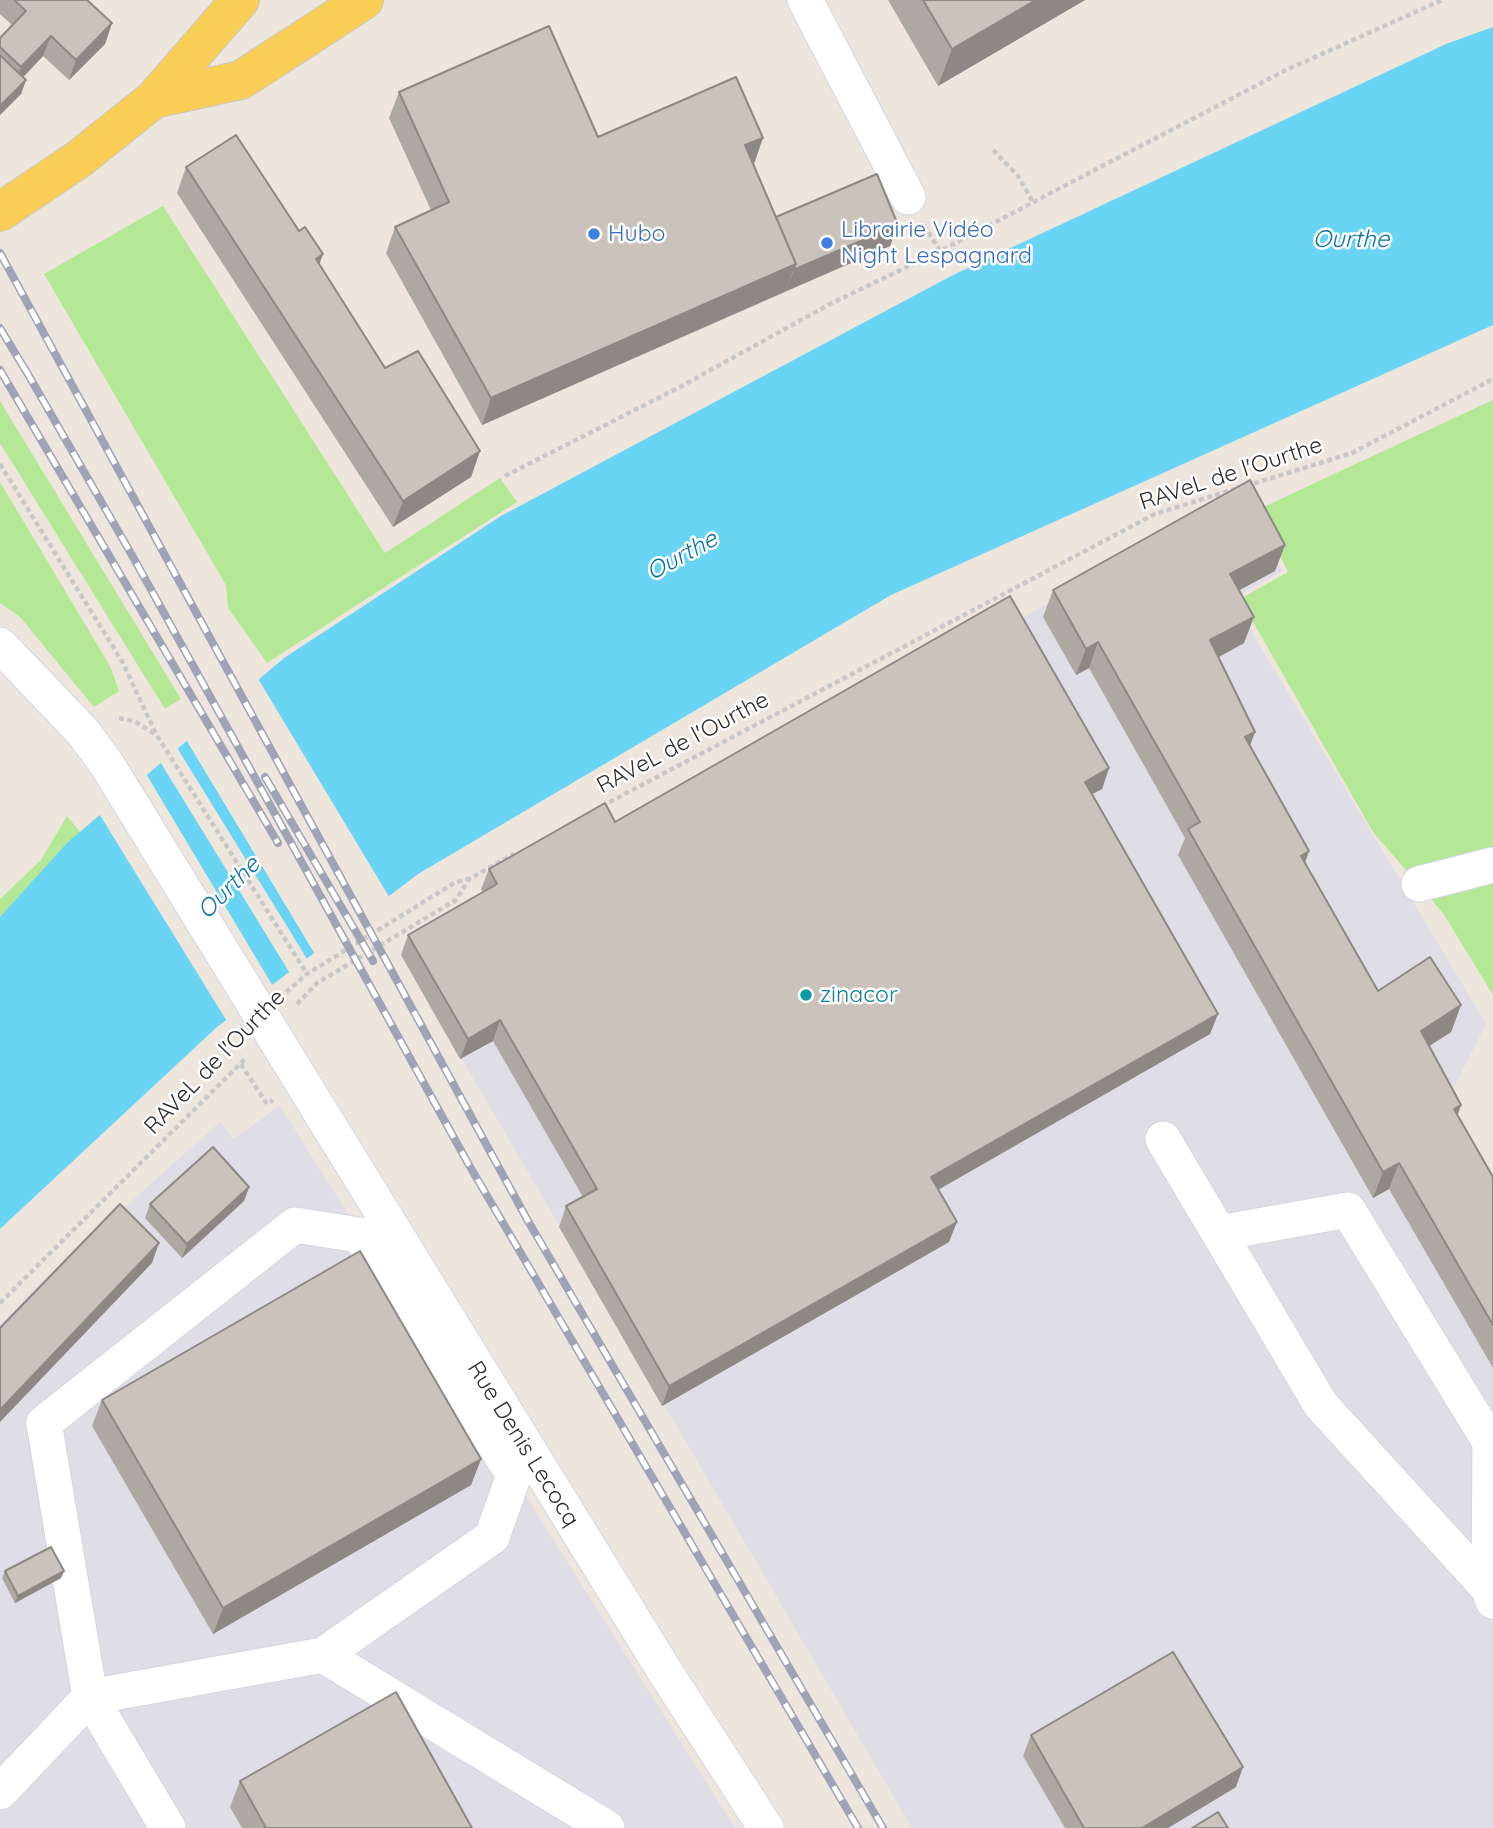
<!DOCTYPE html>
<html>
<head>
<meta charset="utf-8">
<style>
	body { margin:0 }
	canvas { display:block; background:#eee6dc }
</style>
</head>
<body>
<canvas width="1493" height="1828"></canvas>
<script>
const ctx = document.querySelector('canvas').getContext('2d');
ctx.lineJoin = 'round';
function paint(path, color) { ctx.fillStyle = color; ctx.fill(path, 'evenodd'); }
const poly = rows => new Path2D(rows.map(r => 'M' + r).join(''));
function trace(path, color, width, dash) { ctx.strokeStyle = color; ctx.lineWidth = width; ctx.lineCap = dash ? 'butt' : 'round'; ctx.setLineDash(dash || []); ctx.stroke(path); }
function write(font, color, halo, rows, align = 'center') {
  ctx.font = font + ' Quicksand,sans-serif'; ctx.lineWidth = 5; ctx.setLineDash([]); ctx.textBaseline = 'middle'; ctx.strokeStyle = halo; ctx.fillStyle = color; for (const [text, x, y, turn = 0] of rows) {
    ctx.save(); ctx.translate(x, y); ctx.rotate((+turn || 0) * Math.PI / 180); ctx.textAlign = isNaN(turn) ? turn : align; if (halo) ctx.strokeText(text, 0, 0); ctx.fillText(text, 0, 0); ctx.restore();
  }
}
const industrial = poly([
	[1248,495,1282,571,1232,599,1486,1024,1446,1103,1493,1180,1493,1828,912,1828,401,955],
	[280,1106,735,1828,0,1828,0,1325,39,1284,220,1122,233,1139]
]);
const green = poly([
	[163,206,385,553,500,478,517,502,267,663,228,608,226,585,44,274],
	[1493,400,1493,995,1443,913,1373,832,1240,599,1288,572,1257,510],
	[0,401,181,699,165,709,0,443],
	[0,482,110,666,119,691,94,707,20,617,0,603],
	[67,816,80,832,0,917,0,899,41,860]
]);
const water = poly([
	[1493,27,1493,325,891,595,418,874,217,1027,0,1229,0,917,68,842,284,658,501,516,953,275,1446,44]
]);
const pier = poly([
	[257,677,391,900,316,956,185,738],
	[176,746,309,962,291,975,159,760],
	[145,772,274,988,228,1023,98,812]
]);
const path = poly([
	[993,150,1018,176,1033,202],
	[924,225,940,251],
	[0,464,123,663,156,734,307,974],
	[505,476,680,387,830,304,940,251,1284,71,1442,0],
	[1246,486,1352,453,1493,379],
	[119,718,134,721,155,734],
	[602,806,1155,514,1238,488],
	[286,992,307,974,454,883,468,879],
	[297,1004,317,983,456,900,469,879,514,854],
	[241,1064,267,1104,273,1100],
	[0,1303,245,1059]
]);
const minor = poly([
	[805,0,908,197],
	[0,645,83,732],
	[1419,884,1493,865],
	[286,1056,664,1670,766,1828],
	[1163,1139,1321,1405,1489,1589,1493,1601],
	[1219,1233,1348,1210,1490,1442,1489,1589],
	[0,1792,90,1697,323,1655,607,1828],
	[168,1828,90,1697,44,1423,295,1225,359,1235,514,1475,492,1537,323,1655]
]);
const major = poly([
	[154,99,241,80,364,0],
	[0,212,79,159,154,99,240,0]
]);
const rail = poly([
	[0,253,528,1221,883,1828],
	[0,328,29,376],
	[25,369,133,557,469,1165,858,1828],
	[0,370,278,843],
	[265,777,373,961]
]);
const minorBridge = poly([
	[83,732,106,763,286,1056]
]);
const wall = poly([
	[0,0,87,0,112,23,105,44,69,80,43,56,23,77,26,80,21,94,0,115,0,38,12,25,0,14],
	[888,0,1085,0,938,86],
	[399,92,598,137,753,164,776,217,898,225,890,246,482,425,386,253,395,227,431,210,389,118],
	[186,167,299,231,323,254,319,264,385,368,480,451,471,477,393,527,177,193],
	[1285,545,1275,571,1239,590,1244,643,1218,657,1255,732,1250,746,1309,851,1305,863,1378,991,1461,1005,1451,1032,1429,1046,1461,1105,1457,1115,1493,1177,1493,1368,1389,1189,1373,1198,1178,855,1185,838,1089,668,1076,675,1043,617,1053,590],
	[1109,768,1102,789,1092,794,1210,1034,938,1189,949,1242,662,1406,559,1227,566,1206,583,1197,493,1041,460,1059,401,955,408,935,483,892,481,889,489,869,615,822],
	[249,1187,244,1201,182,1258,145,1218,150,1204],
	[102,1400,481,1459,471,1485,213,1634,92,1426],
	[5,1571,64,1571,61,1578,15,1603,2,1578],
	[1031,1735,1236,1787,1168,1828,1065,1828,1023,1756],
	[240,1781,472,1828,242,1828,230,1807]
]);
const shadedWall = poly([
	[1036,0,1085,0,938,86,952,49],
	[112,23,105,44,69,80,76,60],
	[51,36,43,56,14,87,21,67],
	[26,80,21,94,0,115,0,106],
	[763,138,754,164,745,145],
	[898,225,890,246,786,291,793,270],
	[323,254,313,281,316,259],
	[796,264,786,291,482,425,491,398],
	[480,451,471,477,393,527,403,501],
	[1285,545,1275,571,1221,600,1230,574],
	[1254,617,1244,643,1201,667,1210,640],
	[1098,642,1089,668,1076,675,1086,649],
	[1255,732,1245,758,1245,737],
	[1109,768,1102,789,1077,802,1085,782],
	[1309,851,1299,877,1301,856],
	[1461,1005,1451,1032,1412,1057,1421,1031],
	[1218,1014,1210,1034,924,1198,931,1177],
	[500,1020,493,1041,460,1059,468,1039],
	[1461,1105,1452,1131,1454,1109],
	[1399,1163,1389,1189,1373,1198,1383,1172],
	[249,1187,244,1201,182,1258,187,1244],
	[957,1222,949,1242,662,1406,669,1386],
	[159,1243,152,1263,0,1422,0,1410],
	[481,1459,471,1485,213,1634,223,1608],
	[64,1571,61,1578,15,1603,18,1596],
	[1243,1767,1236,1787,1168,1828,1142,1828]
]);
const building = poly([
	[14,0,87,0,112,23,76,60,51,36,21,67,0,47,0,38,26,11,14,0],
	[923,0,1036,0,952,49,923,0],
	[549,26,598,137,736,77,763,138,745,145,796,264,491,398,395,227,449,202,399,92,549,26],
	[0,55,26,80,0,106,0,55],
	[236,135,299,231,305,227,323,254,316,259,385,368,418,351,480,451,403,501,186,167,236,135],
	[877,174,898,225,793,270,796,264,776,217,877,174],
	[1250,480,1285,545,1230,574,1254,617,1210,640,1255,732,1245,737,1309,851,1301,856,1378,991,1430,957,1461,1005,1421,1031,1461,1105,1454,1109,1493,1177,1493,1325,1399,1163,1383,1172,1188,829,1200,822,1098,642,1086,649,1053,590,1250,480],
	[1010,596,1109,768,1085,782,1218,1014,931,1177,957,1222,669,1386,566,1206,597,1189,500,1020,468,1039,408,935,497,884,489,869,605,803,615,822,1010,596],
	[213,1147,249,1187,187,1244,150,1204,213,1147],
	[120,1204,159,1243,0,1410,0,1328,120,1204],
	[360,1251,481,1459,223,1608,102,1400,360,1251],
	[51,1547,64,1571,18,1596,5,1571,51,1547],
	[1173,1652,1243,1767,1142,1828,1084,1828,1031,1735,1173,1652],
	[396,1692,472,1828,266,1828,240,1781,396,1692],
	[1218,1812,1228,1828,1192,1828,1218,1812]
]);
const markers = [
	[594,234,7,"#3f7fe0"],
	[827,243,7,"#3f7fe0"],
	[806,995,7,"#0f9aa8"]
];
const shopNames = [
	["Librairie Vidéo",841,230],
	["Night Lespagnard",841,256],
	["Hubo",608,234]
];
const streetNames = [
	["RAVeL de l'Ourthe",1231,474,-18],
	["RAVeL de l'Ourthe",683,743,-28],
	["RAVeL de l'Ourthe",215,1062,-46],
	["Rue Denis Lecocq",523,1444,58]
];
const cultureNames = [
	["zinacor",820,995]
];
const waterNames = [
	["Ourthe",1351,240],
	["Ourthe",682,556,-29],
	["Ourthe",229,888,-45]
];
paint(industrial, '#dfdde6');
paint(green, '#b4e796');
paint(water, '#6ad4f5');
paint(pier, '#eee6dc');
trace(minor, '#d2d6e4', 37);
trace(major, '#c8c8c8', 40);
trace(path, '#c8c8c8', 4.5, [5, 3.5]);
trace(minor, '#fff', 35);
trace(major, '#f8ce57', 38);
trace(rail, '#9fa3b6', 8);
trace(rail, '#fff', 5, [16]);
trace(minorBridge, '#d2d6e4', 37, []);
trace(minorBridge, '#fff', 35);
paint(wall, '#ada8a2');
paint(shadedWall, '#8d8884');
paint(building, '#c9c3bc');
trace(building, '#8d8884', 2);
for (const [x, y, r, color] of markers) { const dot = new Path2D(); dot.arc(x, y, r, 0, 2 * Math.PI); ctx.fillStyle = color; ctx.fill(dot); trace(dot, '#fff', 2.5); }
write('23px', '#366cbe', '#fff', shopNames, 'left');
write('23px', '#2b2b2b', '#fff', streetNames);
write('23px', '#0d838f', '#fff', cultureNames, 'left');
write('italic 24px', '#0672a4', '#fff', waterNames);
</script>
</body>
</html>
